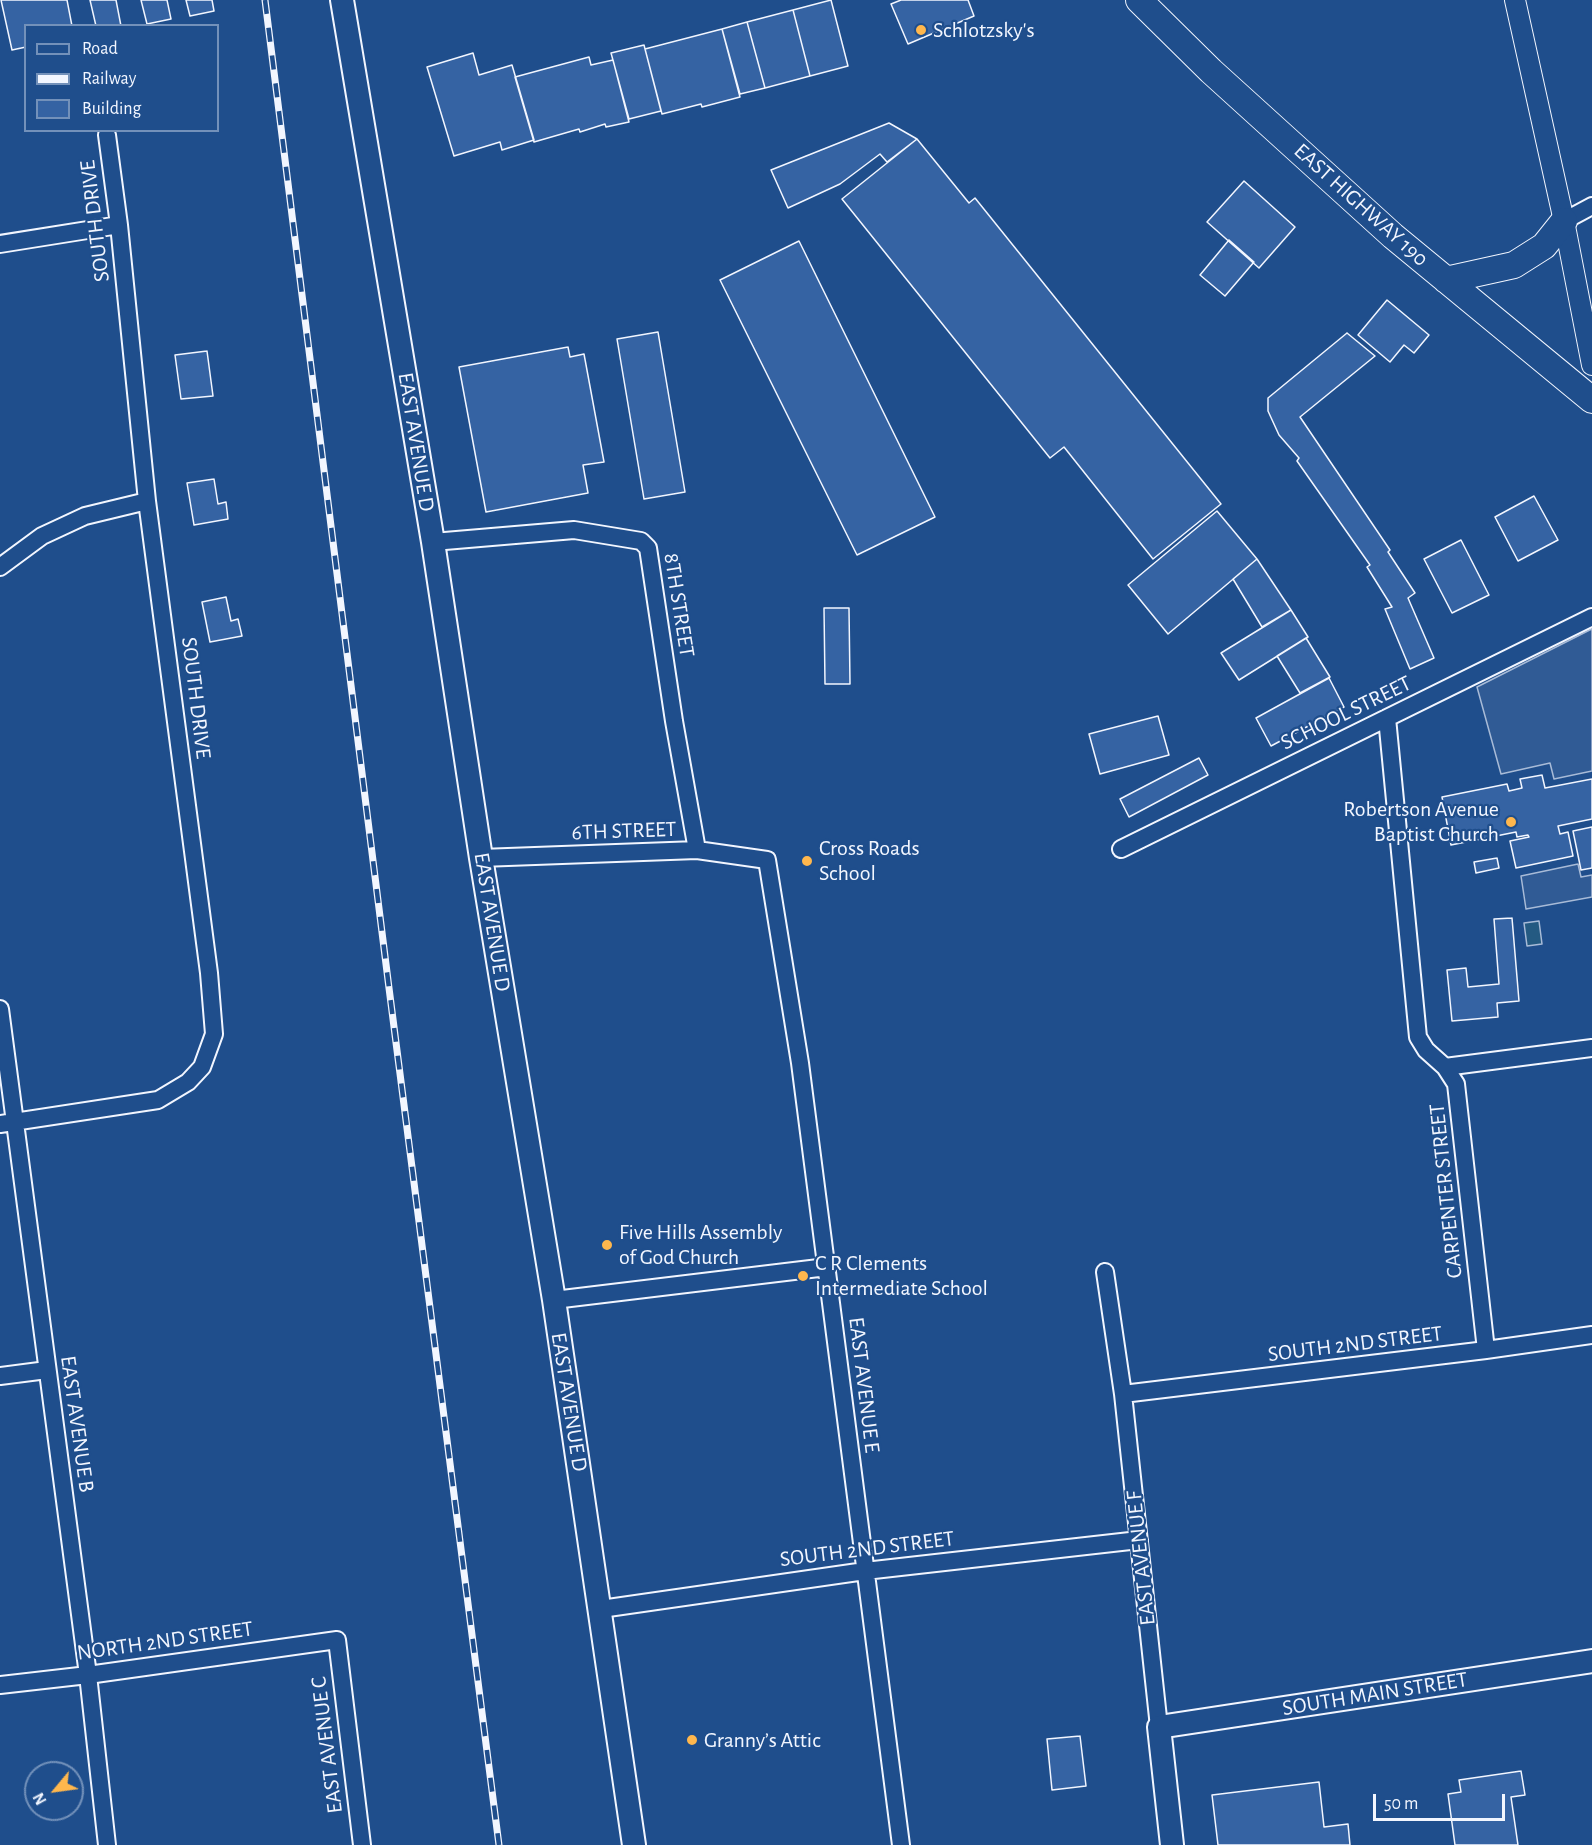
<!DOCTYPE html>
<html>
<head>
<meta charset="utf-8">
<style>
	body { margin:0 }
	#map { position:relative; width:1592px; height:1845px; overflow:hidden; background:#1f4e8c; font-family:"Alegreya Sans",sans-serif }
	canvas { display:block }
	.legend { position:absolute; left:24px; top:24px; width:195px; height:108px; box-sizing:border-box; background:#1f4e8c; border:2px solid #7391ba; margin:0; padding:8px 10px; list-style:none; font-size:18px; color:#f2f6ff }
	.legend li { display:flex; align-items:center; gap:12px; height:30px }
	.legend b { width:30px; border:2px solid #7391ba }
	.north { position:absolute; left:24px; top:1761px; width:60px; height:60px; box-sizing:border-box; background:#1f4e8c; border:2px solid #7391ba; border-radius:50%; rotate:241deg; font-size:16px; font-weight:700; line-height:24px; text-align:center; color:#f2f6ff }
	.north::after { content:''; display:block; margin:auto; width:21px; height:27px; background:#ffb74d; clip-path:polygon(50% 0,100% 100%,50% 72%,0 100%) }
	.scale { position:absolute; left:1373px; top:1794px; width:132px; height:27px; box-sizing:border-box; border:3px solid #f2f6ff; border-top:0; padding-left:8px; font-size:18px; line-height:21px; white-space:nowrap; color:#f2f6ff; -webkit-text-stroke:4px #1f4e8c; paint-order:stroke }
</style>
</head>
<body>
<div id="map">
<canvas width="1592" height="1845"></canvas>
<ul class="legend">
<li><b style="height:8px;background:#1f4e8c"></b>Road</li>
<li><b style="height:8px;background:#f2f6ff"></b>Railway</li>
<li><b style="height:16px;background:#3563a3"></b>Building</li>
</ul>
<div class="north">N</div>
<div class="scale">50 m</div>
</div>
<script>
const ctx = document.querySelector('canvas').getContext('2d');
ctx.lineJoin = 'round';
function paint(path, color) { ctx.fillStyle = color; ctx.fill(path, 'evenodd'); }
const poly = rows => new Path2D(rows.map(r => 'M' + r).join(''));
function trace(path, color, width, dash) { ctx.strokeStyle = color; ctx.lineWidth = width; ctx.lineCap = dash ? 'butt' : 'round'; ctx.setLineDash(dash || []); ctx.stroke(path); }
function write(font, color, halo, rows, align = 'center') {
  ctx.font = font + ' "Alegreya Sans",sans-serif'; ctx.lineWidth = 4.5; ctx.setLineDash([]); ctx.textBaseline = 'middle'; ctx.strokeStyle = halo; ctx.fillStyle = color; for (const [text, x, y, turn = 0] of rows) {
    ctx.save(); ctx.translate(x, y); ctx.rotate((+turn || 0) * Math.PI / 180); ctx.textAlign = isNaN(turn) ? turn : align; if (halo) ctx.strokeText(text, 0, 0); ctx.fillText(text, 0, 0); ctx.restore();
  }
}
const green = poly([
	[1539,921,1542,944,1527,946,1524,923,1539,921]
]);
const parking = poly([
	[1592,629,1592,771,1554,779,1550,763,1501,774,1477,687,1592,629],
	[1578,864,1581,877,1592,875,1592,897,1526,909,1521,876,1578,864]
]);
const building = poly([
	[1,0,67,0,72,26,26,26,26,47,12,50,1,0],
	[90,0,116,0,121,26,96,26,90,0],
	[141,0,167,0,171,19,147,24,141,0],
	[186,0,212,0,214,11,190,16,186,0],
	[831,0,848,66,810,76,793,10,831,0],
	[901,0,968,0,974,16,908,44,891,4,901,0],
	[793,10,810,76,765,88,747,22,793,10],
	[747,22,765,88,740,94,722,29,747,22],
	[722,29,740,97,702,107,701,104,662,114,645,49,722,29],
	[644,45,661,111,629,119,611,53,644,45],
	[473,53,479,75,512,65,534,140,502,150,500,142,454,156,427,67,473,53],
	[589,57,591,65,613,60,629,122,606,127,605,124,580,132,579,129,534,142,515,77,589,57],
	[889,123,917,139,887,162,880,154,840,184,788,208,771,170,889,123],
	[917,139,969,203,975,198,1221,504,1153,559,1064,447,1050,458,842,199,917,139],
	[1244,181,1295,227,1259,268,1207,222,1244,181],
	[1229,240,1254,262,1225,296,1200,275,1229,240],
	[799,241,935,517,857,555,720,280,799,241],
	[1387,300,1429,335,1414,353,1404,345,1390,362,1358,335,1387,300],
	[658,332,685,492,644,499,617,339,658,332],
	[1347,333,1375,356,1300,417,1390,550,1388,552,1415,593,1408,598,1434,658,1410,669,1385,609,1392,607,1367,567,1370,565,1297,461,1299,458,1279,435,1268,411,1268,398,1347,333],
	[568,347,570,357,584,354,604,462,583,465,588,493,486,512,459,367,568,347],
	[207,351,213,396,181,399,175,355,207,351],
	[214,479,218,504,226,502,228,519,194,525,187,483,214,479],
	[1534,496,1558,540,1518,561,1495,517,1534,496],
	[1217,511,1257,559,1168,634,1128,585,1217,511],
	[1461,540,1489,595,1452,613,1424,559,1461,540],
	[1257,559,1291,610,1262,627,1233,579,1257,559],
	[226,597,231,621,238,619,242,636,210,642,202,602,226,597],
	[824,608,849,608,850,684,825,684,824,608],
	[1291,610,1308,637,1239,680,1221,653,1291,610],
	[1306,638,1330,677,1300,693,1277,656,1306,638],
	[1329,678,1344,707,1271,746,1256,718,1329,678],
	[1158,716,1169,755,1100,774,1089,734,1158,716],
	[1199,758,1208,775,1129,817,1120,799,1199,758],
	[1542,775,1545,788,1592,779,1592,819,1558,826,1560,834,1568,832,1573,856,1516,868,1510,841,1529,837,1528,835,1517,837,1516,832,1451,845,1442,797,1507,784,1509,791,1522,788,1520,779,1542,775],
	[1592,827,1592,868,1581,870,1573,831,1592,827],
	[1497,858,1499,868,1476,873,1474,862,1497,858],
	[1512,918,1519,1001,1497,1003,1498,1017,1452,1021,1447,970,1466,968,1468,987,1499,984,1494,919,1512,918],
	[1080,1736,1086,1786,1052,1790,1047,1739,1080,1736],
	[1521,1771,1525,1795,1511,1797,1518,1845,1455,1845,1448,1794,1461,1792,1459,1780,1521,1771],
	[1319,1782,1324,1827,1348,1824,1350,1845,1218,1845,1212,1795,1319,1782]
]);
const minor = poly([
	[1564,221,1592,206],
	[0,244,119,225],
	[433,542,574,530,641,541,648,548,674,721,697,850],
	[0,567,42,536,85,516,147,501],
	[1387,718,1418,1037,1426,1050,1445,1067,1456,1084,1486,1350],
	[1121,849,1592,617],
	[481,858,697,850,767,860,800,1063,901,1845],
	[0,1009,88,1675,107,1845],
	[1445,1067,1592,1048],
	[0,1124,158,1100,188,1082,202,1067,214,1034,209,973,147,501,119,225,107,135],
	[1105,1272,1123,1394,1159,1727],
	[554,1300,827,1267],
	[0,1376,47,1370],
	[1123,1394,1486,1350,1592,1335],
	[601,1609,865,1571,1139,1540],
	[0,1685,88,1675,337,1640,362,1845]
]);
const tertiary = poly([
	[1515,0,1564,221,1592,365]
]);
const secondary = poly([
	[342,0,433,542,481,858,554,1300,634,1845],
	[1172,1845,1159,1727,1592,1661]
]);
const primary = poly([
	[1139,0,1211,71,1393,236,1592,400],
	[1446,280,1514,265,1544,246,1564,221]
]);
const rail = poly([
	[265,0,389,988,499,1845]
]);
const markers = [
	[921,30,6,"#ffb74d"],
	[1511,822,6,"#ffb74d"],
	[807,861,6,"#ffb74d"],
	[607,1245,6,"#ffb74d"],
	[803,1276,6,"#ffb74d"],
	[692,1740,6,"#ffb74d"]
];
const poiNames = [
	["Schlotzsky's",933,30],
	["Robertson Avenue",1499,809,"right"],
	["Baptist Church",1499,834,"right"],
	["Cross Roads",819,848],
	["School",819,873],
	["Five Hills Assembly",619,1232],
	["of God Church",619,1257],
	["C R Clements",815,1263],
	["Intermediate School",815,1288],
	["Granny’s Attic",704,1740]
];
const streetNames = [
	["EAST HIGHWAY 190",1361,205,42],
	["SOUTH DRIVE",95,221,-97],
	["EAST AVENUE D",416,442,81],
	["8TH STREET",679,605,81],
	["SOUTH DRIVE",196,698,83],
	["SCHOOL STREET",1346,713,-26],
	["6TH STREET",624,831,-2],
	["EAST AVENUE D",492,922,81],
	["CARPENTER STREET",1446,1191,-96],
	["SOUTH 2ND STREET",1355,1344,-7],
	["EAST AVENUE E",864,1385,83],
	["EAST AVENUE D",569,1402,81],
	["EAST AVENUE B",77,1424,82],
	["SOUTH 2ND STREET",867,1549,-7],
	["EAST AVENUE F",1141,1558,-96],
	["NORTH 2ND STREET",165,1641,-8],
	["SOUTH MAIN STREET",1375,1694,-9],
	["EAST AVENUE C",327,1745,-97]
];
paint(green, '#245a82');
trace(green, '#a8bbd7', 1.5);
paint(parking, '#305b95');
trace(parking, '#a8bbd7', 1.5);
paint(building, '#3563a3');
trace(building, '#f2f6ff', 1.5);
trace(minor, '#f2f6ff', 20);
trace(tertiary, '#f2f6ff', 22);
trace(secondary, '#f2f6ff', 26);
trace(primary, '#f2f6ff', 28);
trace(minor, '#1f4e8c', 16);
trace(tertiary, '#1f4e8c', 20);
trace(secondary, '#1f4e8c', 22);
trace(primary, '#1f4e8c', 26);
trace(rail, '#f2f6ff', 7);
trace(rail, '#1f4e8c', 4.5, [14]);
for (const [x, y, r, color] of markers) { const dot = new Path2D(); dot.arc(x, y, r, 0, 2 * Math.PI); ctx.fillStyle = color; ctx.fill(dot); trace(dot, '#1f4e8c', 2); }
write('22px', '#f2f6ff', '#1f4e8c', poiNames, 'left');
write('22px', '#f2f6ff', '#1f4e8c', streetNames);
</script>
</body>
</html>
